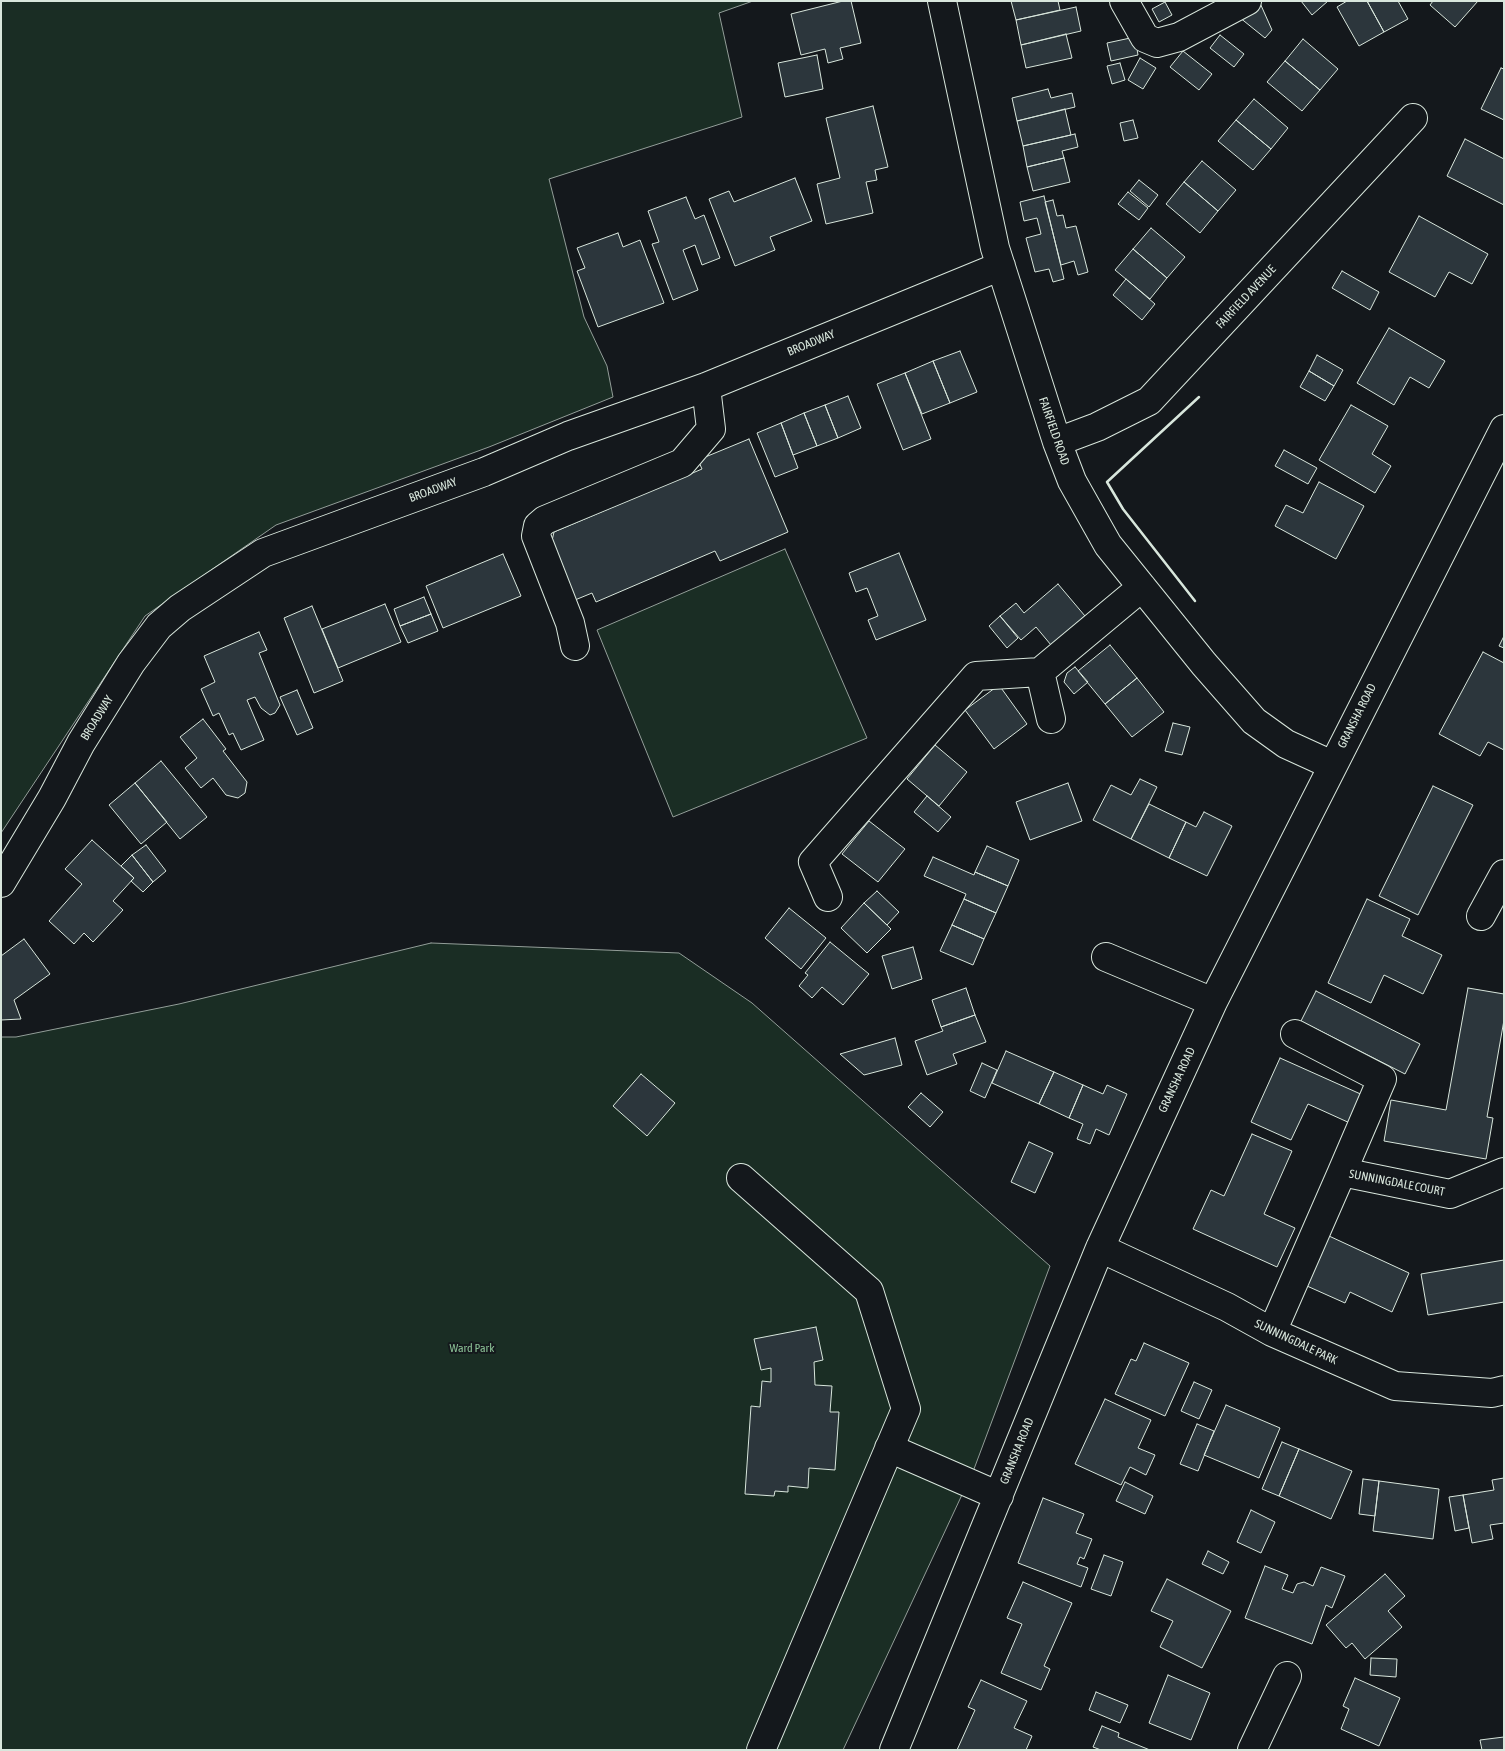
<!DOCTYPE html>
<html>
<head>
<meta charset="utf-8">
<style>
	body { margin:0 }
	#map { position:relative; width:1505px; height:1751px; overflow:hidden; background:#14181c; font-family:"Asap Condensed",sans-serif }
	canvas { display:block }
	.frame { position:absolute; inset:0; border:2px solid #d8e6dc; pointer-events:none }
</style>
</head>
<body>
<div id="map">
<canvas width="1505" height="1751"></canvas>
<div class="frame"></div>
</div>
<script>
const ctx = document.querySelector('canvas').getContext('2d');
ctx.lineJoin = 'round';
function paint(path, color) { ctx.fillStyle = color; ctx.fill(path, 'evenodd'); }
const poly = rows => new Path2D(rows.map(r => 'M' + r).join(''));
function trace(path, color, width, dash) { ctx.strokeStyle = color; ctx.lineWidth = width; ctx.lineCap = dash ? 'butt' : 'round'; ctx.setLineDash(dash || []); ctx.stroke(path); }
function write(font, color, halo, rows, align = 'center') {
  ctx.font = font + ' "Asap Condensed",sans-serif'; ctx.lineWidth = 4; ctx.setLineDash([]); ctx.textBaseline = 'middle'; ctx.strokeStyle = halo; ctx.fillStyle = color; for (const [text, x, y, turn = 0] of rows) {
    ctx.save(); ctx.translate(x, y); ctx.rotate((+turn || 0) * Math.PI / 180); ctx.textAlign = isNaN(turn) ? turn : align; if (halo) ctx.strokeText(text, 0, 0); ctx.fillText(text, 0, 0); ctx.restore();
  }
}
const green = poly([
	[1,1,753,1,719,13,742,117,549,179,584,317,607,366,613,397,489,447,276,525,145,616,1,833,1,1],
	[785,549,867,738,673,817,597,630,785,549],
	[431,943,679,953,752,1003,1050,1266,974,1469,843,1750,1,1750,1,1037,16,1037,179,1004,431,943]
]);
const building = poly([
	[843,1,851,1,861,43,840,48,843,59,828,63,825,49,801,55,791,14,843,1],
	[1011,1,1058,1,1060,10,1016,20,1011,1],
	[1301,1,1328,1,1312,15,1301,1],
	[1347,1,1367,1,1384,32,1359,46,1337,7,1347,1],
	[1367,1,1398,1,1408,19,1384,32,1367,1],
	[1433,1,1478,1,1455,27,1430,5,1433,1],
	[1165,2,1172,15,1159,22,1152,9,1165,2],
	[1260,3,1272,30,1265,38,1239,17,1260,3],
	[1076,7,1081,31,1021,45,1016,20,1076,7],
	[1066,34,1072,58,1026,68,1021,45,1066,34],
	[1220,35,1244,54,1234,67,1210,48,1220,35],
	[1135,37,1138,55,1111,61,1107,43,1135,37],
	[1303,39,1338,69,1320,90,1285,61,1303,39],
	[1183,51,1212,74,1199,90,1170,67,1183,51],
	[817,55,823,89,785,97,778,63,817,55],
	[1140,58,1156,68,1143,89,1128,80,1140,58],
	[1285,61,1320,90,1302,111,1267,82,1285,61],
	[1120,63,1125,80,1112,84,1107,66,1120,63],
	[1501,68,1504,69,1504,120,1481,109,1501,68],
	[1048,89,1051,98,1072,93,1075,107,1017,121,1012,98,1048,89],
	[1254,99,1288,128,1271,149,1236,120,1254,99],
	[873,106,888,167,875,170,877,180,866,182,873,213,826,224,817,184,840,178,826,118,873,106],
	[1065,109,1071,135,1023,146,1017,121,1065,109],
	[1133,120,1138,138,1124,141,1120,123,1133,120],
	[1236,120,1271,149,1253,170,1218,141,1236,120],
	[1075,134,1078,147,1062,151,1064,158,1027,167,1023,146,1075,134],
	[1465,139,1504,159,1504,205,1447,176,1465,139],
	[1064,158,1070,182,1033,191,1027,167,1064,158],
	[1202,161,1236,190,1218,211,1184,182,1202,161],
	[795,178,812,221,770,237,775,250,735,266,709,199,729,191,734,202,795,178],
	[1139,180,1158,195,1149,207,1130,191,1139,180],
	[1184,182,1218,211,1200,233,1166,204,1184,182],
	[1128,192,1148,208,1139,220,1118,204,1128,192],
	[1044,196,1064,279,1053,282,1049,269,1035,272,1026,238,1041,234,1037,218,1024,221,1020,202,1044,196],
	[686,197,695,219,704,215,720,258,702,265,695,245,683,250,698,290,673,300,652,244,659,242,648,211,686,197],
	[1053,200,1057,216,1063,215,1066,228,1076,226,1088,272,1078,275,1074,261,1061,265,1045,202,1053,200],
	[1419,216,1488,254,1472,284,1449,272,1435,297,1389,272,1419,216],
	[1151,228,1185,257,1167,278,1133,249,1151,228],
	[618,233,623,247,640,240,664,303,598,327,577,271,585,268,577,248,618,233],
	[1133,249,1167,278,1150,299,1115,270,1133,249],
	[1342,271,1379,292,1370,310,1332,288,1342,271],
	[1126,279,1155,304,1142,320,1113,295,1126,279],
	[1389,328,1445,361,1429,388,1410,377,1394,405,1357,383,1389,328],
	[960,351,977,392,950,403,933,361,960,351],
	[1317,355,1343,370,1334,386,1309,371,1317,355],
	[933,361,950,403,922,414,905,373,933,361],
	[1309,371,1334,386,1325,401,1300,387,1309,371],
	[905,373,931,439,903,450,877,384,905,373],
	[848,396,861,428,838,438,825,405,848,396],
	[825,405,838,438,817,446,804,413,825,405],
	[1351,405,1388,426,1372,454,1391,466,1375,493,1319,460,1351,405],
	[804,413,817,446,793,455,781,423,804,413],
	[781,423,798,468,775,477,757,433,781,423],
	[749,439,788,532,720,561,715,551,596,602,592,593,575,600,551,545,554,532,702,469,698,460,749,439],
	[1284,450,1317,468,1308,484,1275,466,1284,450],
	[1319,482,1364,506,1336,559,1275,526,1286,505,1303,513,1319,482],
	[899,553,926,620,876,640,868,620,878,616,867,588,856,592,849,573,899,553],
	[503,554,521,596,443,628,426,586,503,554],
	[1058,584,1085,616,1051,645,1036,627,1021,640,1000,616,1016,603,1024,613,1058,584],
	[424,597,431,614,400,626,394,609,424,597],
	[385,604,401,642,338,668,322,629,385,604],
	[312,606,343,681,314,693,284,618,312,606],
	[431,614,438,631,408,643,400,626,431,614],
	[1000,616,1018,638,1007,648,989,626,1000,616],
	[259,632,267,650,259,653,280,705,275,713,270,715,261,708,255,697,247,700,264,740,241,750,233,733,229,735,219,713,213,716,201,689,215,682,204,656,259,632],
	[1504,636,1504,648,1499,646,1504,636],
	[1110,645,1137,678,1105,704,1078,671,1110,645],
	[1483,652,1504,663,1504,750,1488,742,1480,756,1439,734,1483,652],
	[1075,667,1088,682,1074,694,1064,682,1067,673,1075,667],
	[1137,678,1164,712,1132,737,1105,704,1137,678],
	[999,685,1027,724,994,749,965,710,999,685],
	[297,690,313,728,297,735,280,697,297,690],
	[203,719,226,749,223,751,247,782,245,793,238,798,226,795,213,778,201,788,185,768,197,758,180,737,203,719],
	[1173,723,1190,727,1182,755,1165,751,1173,723],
	[935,745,967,772,939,806,907,779,935,745],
	[161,761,207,817,180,839,135,783,161,761],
	[1140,779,1157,787,1131,839,1093,820,1111,785,1131,795,1140,779],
	[135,783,167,822,141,844,109,805,135,783],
	[1068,783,1082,821,1030,840,1016,802,1068,783],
	[1433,786,1473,805,1418,915,1379,896,1433,786],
	[927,796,951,817,938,832,914,812,927,796],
	[1149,804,1186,822,1169,858,1131,839,1149,804],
	[1204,812,1232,826,1207,876,1169,858,1186,822,1196,827,1204,812],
	[869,821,905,849,878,882,842,854,869,821],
	[92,840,134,878,113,901,123,910,93,942,84,933,74,944,49,921,82,884,65,869,92,840],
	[146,845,166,871,153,882,132,855,146,845],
	[987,846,1019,860,1008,886,975,872,987,846],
	[132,855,153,882,143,892,131,881,134,878,121,866,132,855],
	[933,857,974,875,975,872,1008,886,996,913,964,899,966,894,924,876,933,857],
	[877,891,899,912,887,925,864,903,877,891],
	[964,899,996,913,984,939,952,925,964,899],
	[1367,899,1410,919,1402,936,1442,955,1423,994,1384,975,1371,1003,1328,983,1367,899],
	[864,903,891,929,867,953,841,928,864,903],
	[789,908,826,938,801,969,765,938,789,908],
	[952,925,984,939,973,965,940,951,952,925],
	[24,939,50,974,14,1000,21,1019,1,1020,1,956,24,939],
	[830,942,869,974,843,1005,822,987,812,998,799,986,808,975,805,973,830,942],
	[913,947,922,979,892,989,882,956,913,947],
	[966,988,975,1015,941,1027,932,1000,966,988],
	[1468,988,1504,994,1504,1020,1487,1117,1493,1118,1486,1159,1384,1141,1391,1100,1446,1110,1468,988],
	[1316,991,1420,1044,1405,1074,1301,1021,1316,991],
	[975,1015,986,1042,953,1054,957,1064,927,1075,915,1041,943,1031,941,1027,975,1015],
	[895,1038,902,1065,864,1075,840,1054,895,1038],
	[1006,1051,1054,1072,1039,1104,992,1083,1006,1051],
	[1280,1058,1365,1096,1352,1124,1308,1104,1291,1140,1251,1122,1280,1058],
	[982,1063,997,1070,985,1098,970,1091,982,1063],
	[1054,1072,1083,1085,1069,1118,1039,1104,1054,1072],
	[641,1074,675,1103,647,1136,613,1106,641,1074],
	[1083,1085,1103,1094,1107,1085,1127,1094,1109,1135,1096,1129,1090,1144,1077,1139,1083,1124,1069,1118,1083,1085],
	[921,1093,943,1112,930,1127,908,1107,921,1093],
	[1252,1134,1292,1151,1264,1214,1295,1228,1277,1267,1193,1229,1211,1190,1224,1196,1252,1134],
	[1029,1142,1053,1153,1035,1193,1011,1182,1029,1142],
	[1329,1236,1409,1273,1392,1312,1350,1292,1345,1303,1307,1286,1329,1236],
	[1504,1260,1504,1302,1428,1315,1421,1274,1504,1260],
	[816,1327,823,1360,814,1362,815,1385,832,1386,830,1412,839,1412,835,1470,809,1468,808,1488,788,1486,788,1492,775,1491,774,1496,745,1494,751,1406,760,1407,762,1381,771,1382,771,1368,761,1370,754,1339,816,1327],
	[1144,1343,1189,1363,1165,1416,1115,1394,1131,1359,1136,1361,1144,1343],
	[1194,1382,1212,1390,1199,1419,1181,1411,1194,1382],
	[1105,1399,1151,1420,1138,1448,1155,1455,1146,1475,1130,1467,1121,1485,1075,1464,1105,1399],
	[1226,1405,1280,1428,1259,1478,1204,1455,1226,1405],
	[1197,1424,1214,1431,1198,1471,1180,1464,1197,1424],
	[1282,1442,1299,1449,1279,1496,1262,1489,1282,1442],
	[1299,1449,1352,1471,1331,1519,1279,1496,1299,1449],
	[1504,1478,1504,1523,1490,1525,1493,1539,1472,1543,1463,1495,1494,1490,1492,1480,1504,1478],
	[1363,1479,1379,1481,1375,1516,1359,1514,1363,1479],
	[1379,1481,1439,1489,1433,1539,1373,1531,1379,1481],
	[1125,1482,1153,1496,1145,1514,1116,1501,1125,1482],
	[1463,1495,1469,1528,1455,1531,1449,1497,1463,1495],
	[1043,1498,1084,1514,1076,1533,1092,1539,1084,1559,1080,1557,1077,1564,1088,1568,1081,1587,1018,1563,1043,1498],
	[1251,1510,1275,1522,1261,1553,1237,1542,1251,1510],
	[1208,1551,1229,1562,1223,1574,1202,1564,1208,1551],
	[1104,1555,1123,1562,1111,1596,1091,1589,1104,1555],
	[1265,1566,1288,1575,1282,1589,1293,1593,1297,1584,1304,1582,1313,1586,1321,1567,1345,1576,1332,1608,1326,1605,1312,1644,1245,1618,1265,1566],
	[1385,1574,1405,1596,1388,1611,1402,1627,1365,1659,1352,1643,1346,1648,1326,1625,1385,1574],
	[1167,1579,1231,1611,1202,1668,1160,1647,1173,1621,1151,1611,1167,1579],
	[1023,1582,1072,1603,1044,1666,1050,1669,1041,1690,1001,1673,1022,1624,1007,1618,1023,1582],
	[1371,1658,1397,1659,1396,1677,1370,1675,1371,1658],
	[1168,1675,1210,1693,1191,1740,1149,1723,1168,1675],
	[1355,1678,1400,1698,1379,1746,1341,1729,1349,1709,1343,1706,1355,1678],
	[981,1680,1027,1701,1014,1728,1032,1736,1026,1750,957,1750,975,1710,968,1707,981,1680],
	[1096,1692,1128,1705,1120,1723,1089,1710,1096,1692],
	[1102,1726,1119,1733,1118,1737,1150,1750,1101,1750,1093,1747,1102,1726],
	[1504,1737,1504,1750,1482,1750,1480,1740,1504,1737]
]);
const minor = poly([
	[942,1,995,248,1057,442,1072,481,1108,545,1204,664,1254,721,1286,744,1332,765],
	[1124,1,1145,38,1157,43,1179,37,1247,1],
	[1057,442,1097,427,1149,401,1413,118],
	[575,646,570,623,536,536,538,526,545,520,682,463,711,429,706,387],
	[1040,672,1051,719],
	[1,883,52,798,81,743,131,663,159,626,180,608,263,553,484,472,568,436,706,387,1001,266],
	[828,897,813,862,976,676,1040,672,1142,587],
	[1481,916,1504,874],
	[1106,957,1213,1002],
	[1295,1034,1382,1079,1342,1172],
	[741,1178,869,1291,906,1409,761,1750],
	[1100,1248,1227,1307,1272,1332,1395,1386,1492,1393,1504,1390],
	[1272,1332,1342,1172,1450,1194,1504,1172],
	[889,1448,999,1496],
	[894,1750,1100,1248,1213,1002,1504,429],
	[1252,1750,1287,1676]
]);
const wall = poly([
	[1195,601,1123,509,1107,482,1199,397]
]);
const streetNames = [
	["FAIRFIELD AVENUE",1246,297,-47],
	["BROADWAY",811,343,-22],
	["FAIRFIELD ROAD",1054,431,71],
	["BROADWAY",433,490,-20],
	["GRANSHA ROAD",1357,716,-63],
	["BROADWAY",97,718,-58],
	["GRANSHA ROAD",1177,1080,-65],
	["SUNNINGDALE COURT",1397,1183,11],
	["SUNNINGDALE PARK",1296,1342,25],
	["GRANSHA ROAD",1017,1451,-68]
];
const parkNames = [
	["Ward Park",472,1348]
];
paint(green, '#1a2d24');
trace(green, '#939e99', 1);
paint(building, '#2c363c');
trace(building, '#d8e6dc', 1);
trace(minor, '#d8e6dc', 30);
trace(minor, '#14181c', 28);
trace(wall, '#d8e6dc', 2.5);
write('12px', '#d8e6dc', '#14181c', streetNames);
write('12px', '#8ac095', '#14181c', parkNames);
</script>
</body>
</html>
